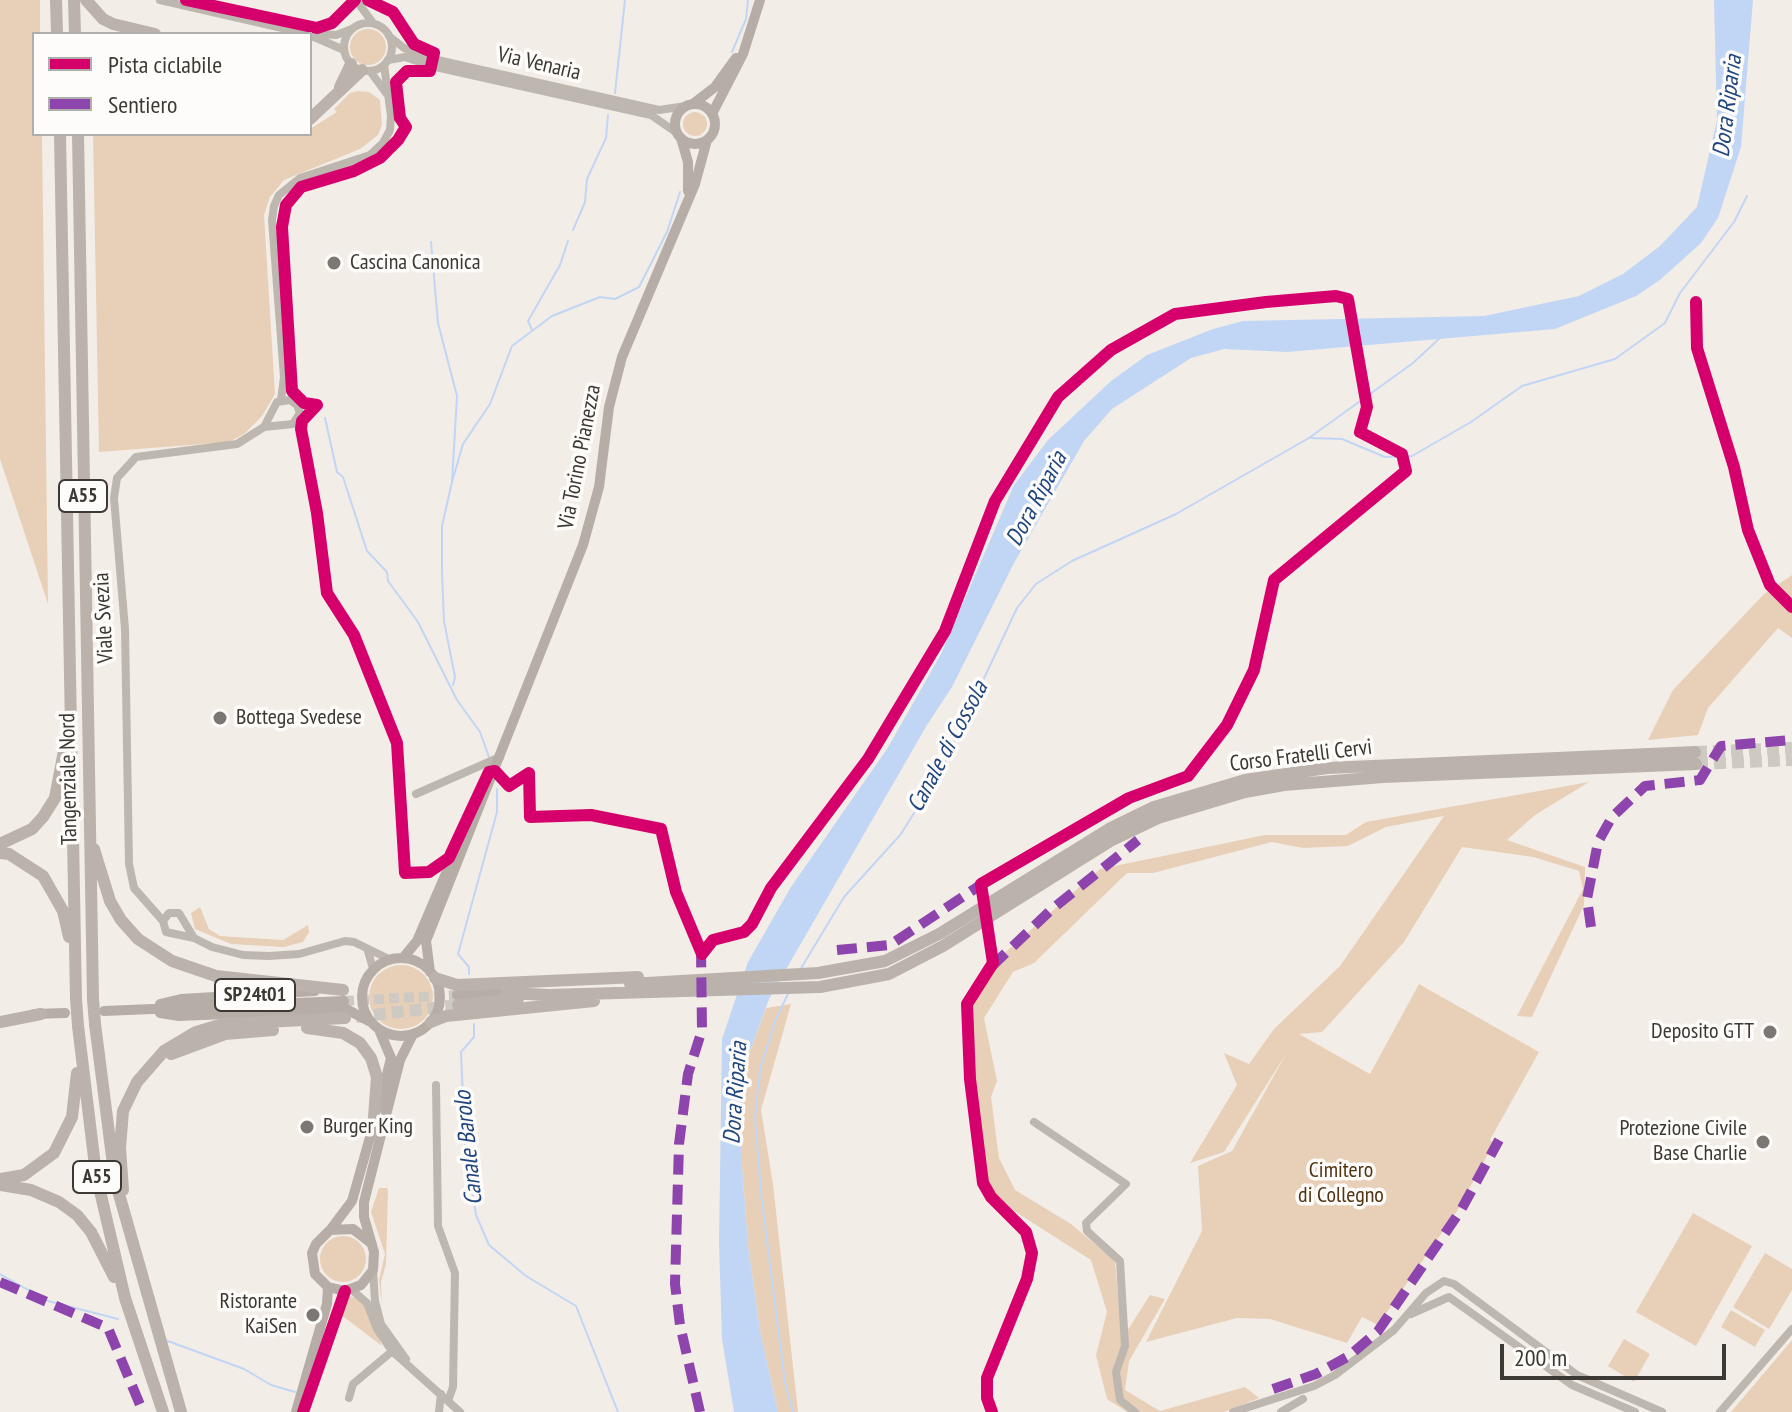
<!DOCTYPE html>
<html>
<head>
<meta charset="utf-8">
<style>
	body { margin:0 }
	#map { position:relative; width:1792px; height:1412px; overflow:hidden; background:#f3ede7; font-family:"PT Sans Narrow",sans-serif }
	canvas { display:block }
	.legend { position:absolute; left:32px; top:32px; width:280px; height:104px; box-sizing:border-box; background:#fefcfa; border:2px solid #b0aeaa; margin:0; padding:10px 14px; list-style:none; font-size:24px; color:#3c3833 }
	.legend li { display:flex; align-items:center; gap:16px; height:40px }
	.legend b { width:40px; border:2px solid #b0aeaa }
	.scale { position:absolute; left:1500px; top:1344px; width:226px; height:36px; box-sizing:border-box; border:4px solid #3c3833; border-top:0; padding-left:10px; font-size:24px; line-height:28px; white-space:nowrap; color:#3c3833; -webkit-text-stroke:6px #fefcfa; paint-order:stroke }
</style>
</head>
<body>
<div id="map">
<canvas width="1792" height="1412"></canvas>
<ul class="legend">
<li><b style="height:10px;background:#d6006c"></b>Pista ciclabile</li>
<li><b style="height:10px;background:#8e44ad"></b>Sentiero</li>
</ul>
<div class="scale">200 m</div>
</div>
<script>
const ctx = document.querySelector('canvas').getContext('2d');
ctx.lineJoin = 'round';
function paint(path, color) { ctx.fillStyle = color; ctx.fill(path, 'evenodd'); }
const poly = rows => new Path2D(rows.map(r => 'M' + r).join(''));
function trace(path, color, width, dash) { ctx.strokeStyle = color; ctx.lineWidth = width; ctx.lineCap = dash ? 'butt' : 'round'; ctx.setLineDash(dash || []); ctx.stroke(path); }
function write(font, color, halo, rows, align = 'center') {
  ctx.font = font + ' "PT Sans Narrow",sans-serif'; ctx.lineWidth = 7; ctx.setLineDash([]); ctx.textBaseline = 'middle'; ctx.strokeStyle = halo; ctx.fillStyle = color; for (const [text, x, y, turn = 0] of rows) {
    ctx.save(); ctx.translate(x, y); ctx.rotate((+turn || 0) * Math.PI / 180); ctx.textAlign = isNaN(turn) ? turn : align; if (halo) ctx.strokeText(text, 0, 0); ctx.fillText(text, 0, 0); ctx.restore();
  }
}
const green = poly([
	[0,0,40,0,40,34,34,34,34,134,42,134,48,604,0,459],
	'350 47a18 18 0 1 1 36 0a18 18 0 1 1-36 0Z',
	[358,91,369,92,380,100,382,125,378,135,360,149,284,180,270,197,264,215,275,394,262,416,244,434,229,442,99,452,93,134,310,134,310,129,337,112,334,109,350,93],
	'683 124a12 12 0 1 1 24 0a12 12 0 1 1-24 0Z',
	[1792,575,1792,638,1778,628,1708,708,1698,735,1648,740,1673,690,1764,594],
	[1589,782,1535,815,1507,840,1585,867,1584,905,1532,1017,1517,1016,1583,889,1579,871,1533,857,1462,847,1404,942,1322,1032,1299,1034,1370,1074,1419,984,1539,1052,1490,1140,1494,1143,1457,1211,1378,1325,1362,1317,1347,1343,1270,1319,1237,1318,1146,1342,1202,1231,1198,1166,1232,1151,1286,1054,1224,1152,1190,1163,1237,1085,1224,1053,1249,1064,1274,1029,1340,966,1444,816,1386,827,1348,846,1303,848,1272,842,1153,873,1127,873,1034,963,1013,972,984,1018,997,1081,991,1097,999,1158,1015,1190,1071,1224,1115,1261,1122,1339,1150,1295,1165,1299,1129,1361,1125,1390,1160,1411,1245,1387,1259,1398,1224,1412,1127,1412,1107,1399,1096,1355,1107,1312,1091,1260,1014,1211,990,1188,977,1138,970,1079,967,1004,993,963,1100,869,1265,835,1346,835,1366,822],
	[200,907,209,929,220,936,283,940,308,925,309,932,303,942,284,947,231,944,195,929,191,913],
	'369 997a32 32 0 1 1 64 0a32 32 0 1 1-64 0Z',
	[791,1004,761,1110,773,1184,798,1412,778,1412,760,1331,748,1246,742,1166,742,1093,749,1054,766,1008],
	[379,1188,387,1188,388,1191,386,1264,381,1282,382,1306,379,1280,385,1254,371,1212],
	[1693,1213,1752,1246,1696,1346,1636,1312],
	'320 1259a23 23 0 1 1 46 0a23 23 0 1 1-46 0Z',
	[1765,1253,1792,1269,1792,1290,1769,1329,1733,1307],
	[349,1296,363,1300,382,1346,340,1314],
	[1731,1310,1765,1330,1755,1347,1721,1327],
	[1624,1339,1650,1354,1634,1382,1608,1366],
	[1792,1340,1792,1412,1731,1412]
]);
const water = poly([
	[1714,0,1753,0,1741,147,1718,218,1701,243,1660,280,1636,296,1555,329,1287,352,1224,349,1191,358,1112,409,1084,441,1014,563,952,687,927,725,769,999,749,1054,742,1093,742,1166,748,1246,760,1331,778,1412,734,1412,722,1339,719,1243,722,1039,748,962,791,887,887,749,941,654,1014,485,1048,440,1111,381,1147,355,1213,329,1243,321,1484,316,1579,296,1623,274,1660,246,1697,207,1717,120]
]);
const stream = poly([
	[732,52,746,19,748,0],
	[615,93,625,0],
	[573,230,585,202,587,179,606,138,608,115],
	[431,242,438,323,457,396,452,482,463,444,490,404,512,346,552,316,600,297,615,299,639,287,667,232,680,192],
	[532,330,528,321,560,265,568,241],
	[325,418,337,472,343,477,367,551,387,572,388,581,418,622,457,700,480,732,489,757],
	[1311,438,1342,439,1385,457,1412,456,1471,422,1522,386,1615,359,1665,323,1680,293,1734,222,1747,196],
	[452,482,442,526,442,574,444,621,455,677,453,685],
	[800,970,844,897,901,834,941,770,1017,608,1036,584,1072,561,1176,514,1309,438,1413,363,1442,336],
	[469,974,469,967,458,954,497,812,497,789],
	[788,994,775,1021,760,1069,755,1118,761,1194,785,1383,793,1412],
	[474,1024,474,1037,461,1052,465,1145,476,1215,489,1245,526,1276,576,1306,618,1412],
	[0,1274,48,1301,118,1319],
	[165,1340,244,1369,271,1385,295,1392]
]);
const majorTunnel = poly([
	[344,1001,457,995]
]);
const highwayTunnel = poly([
	[1695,752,1792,748],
	[1696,764,1792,760],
	[356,1017,458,1005]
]);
const minor = poly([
	[160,0,304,33,336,35,352,29],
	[356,0,373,23],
	'344 47a24 24 0 1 1 48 0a24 24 0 1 1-48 0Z',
	[389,36,404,48,433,59,659,110,686,106],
	[314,37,344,50],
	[388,60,405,57,431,66,651,115,677,133],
	[370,71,386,93],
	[281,400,284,377,272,220,274,206,279,195,300,178,370,155,383,143,390,130,391,116,384,65],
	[264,427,293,424,300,413,297,405,290,400,277,402,264,427,237,444,136,457,117,478,114,498,125,629,129,864,134,888,163,921,166,932,194,938,212,947,243,955,269,956,299,954,345,941,354,942,389,959],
	[416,794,500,757],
	[163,921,169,913,179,913,194,938],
	[368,951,373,969],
	[436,1085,438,1226,455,1273,453,1387,448,1401],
	[1034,1122,1126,1184,1086,1223,1087,1231,1120,1261,1125,1346,1116,1372,1120,1400,1135,1412],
	[373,1270,375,1301,381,1324,406,1359],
	[352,1290,367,1303,377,1329,392,1351,460,1412],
	[1411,1314,1449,1297,1572,1385,1635,1412],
	[349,1398,353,1384,396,1348],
	[439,1412,441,1394],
	[1233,1412,1314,1386,1335,1375,1394,1330,1426,1293,1444,1281,1454,1284,1577,1375,1662,1412],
	[1281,1412,1303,1399],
	[1720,1412,1792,1329]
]);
const major = poly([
	[693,104,715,87,736,58],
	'675 124a20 20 0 1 1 40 0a20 20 0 1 1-40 0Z',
	[712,114,743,54,760,0],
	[681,138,688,162,688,191],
	[403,958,417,941,450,864],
	'362 997a39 39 0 1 1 78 0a39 39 0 1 1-78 0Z',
	[430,972,426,941,583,545,599,487,609,407,622,357,695,184,707,140],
	[457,995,507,993],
	[160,1004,181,999,315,991],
	[104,1011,344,1001],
	[160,1013,179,1016,346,1009,369,1021],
	[34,1014,65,1013],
	[379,1108,391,1058,380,1032],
	[331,1229,352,1201,374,1123],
	[371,1243,353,1229,330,1230,316,1244,312,1253,315,1274,328,1287,345,1291,361,1285,373,1270,374,1252,364,1217,364,1202,400,1060,413,1034],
	[303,1410,345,1291],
	[296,1412,327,1304,328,1287]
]);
const highway = poly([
	[56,0,57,34],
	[74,0,75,34],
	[86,0,103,19,113,24,155,34],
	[340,87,351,64],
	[310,119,362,70],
	[60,134,76,999],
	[78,134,93,999],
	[0,844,32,829,43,817,55,798,64,751],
	[94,849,110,901,121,920,138,939,172,961,216,976,343,990],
	[0,853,9,854,43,876,63,911,69,937],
	[435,978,457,985,638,977],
	[630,984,818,973,885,961,939,934,1109,829,1154,807,1245,780,1327,768,1695,752],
	[507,993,549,995,820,987,889,974,943,946,1112,840,1158,818,1245,792,1284,785,1383,777,1696,764],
	[458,1005,518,999],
	[0,1022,41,1014],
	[431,1022,446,1016,594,1001],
	[95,1024,115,1180,181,1412],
	[78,1026,96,1174,125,1298,163,1412],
	[307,1028,343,1033,360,1043,371,1058,377,1077,373,1130],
	[171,1054,225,1034,273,1030],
	[0,1179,24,1175,54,1153,72,1117,77,1073],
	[0,1185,31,1190,59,1202,77,1215,91,1232,114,1277],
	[123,1190,120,1148,123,1111,137,1082,164,1051,196,1032,223,1024,345,1018]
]);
const highwayBridge = poly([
	[76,999,78,1026],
	[93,999,95,1024]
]);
const quiet = poly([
	[1591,927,1587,899,1598,842,1612,817,1645,786,1700,780,1721,746,1792,740],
	[837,950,890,945,985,882],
	[991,967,1051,910,1138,840],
	[0,1282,108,1328,143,1412],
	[1273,1389,1316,1374,1349,1356,1378,1331,1461,1210,1499,1140],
	[700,1412,680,1325,675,1284,679,1144,688,1074,702,1030,701,950]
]);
const cycleway = poly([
	[186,0,317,28,332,23,355,0],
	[368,0,393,12,414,44,434,53,430,71,407,71,396,82,400,118,406,127,398,140,380,158,354,171,301,187,286,205,282,227,292,391,304,403,317,405,302,421,301,429,317,513,327,593,354,635,397,743,405,873,429,872,449,858,489,772,495,771,509,786,529,773,530,817,591,815,661,829,676,892,702,954],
	[1696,302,1697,348,1734,467,1748,530,1770,585,1792,607],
	[702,954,713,940,744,932,752,924,771,888,868,759,945,631,995,501,1058,397,1111,350,1175,314,1266,302,1336,296,1348,299,1367,407,1360,432,1402,454,1406,471,1274,580,1254,670,1227,725,1188,776,1129,798,981,884,993,963,967,1004,970,1079,983,1183,991,1197,1026,1232,1032,1253,1027,1279,987,1378,987,1398,992,1412],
	[303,1412,345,1291]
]);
const markers = [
	[334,263,8,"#7c7772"],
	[220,718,8,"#7c7772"],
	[1770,1032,8,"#7c7772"],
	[307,1127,8,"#7c7772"],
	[1763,1142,8,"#7c7772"],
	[313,1315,8,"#7c7772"]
];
const shields = [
	[83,496,48],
	[255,995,80],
	[97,1177,48]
];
const shieldNames = [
	["A55",83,496],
	["SP24t01",255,995],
	["A55",97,1177]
];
const streetNames = [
	["Via Venaria",539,64,13],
	["Via Torino Pianezza",580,457,-79],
	["Viale Svezia",104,618,-93],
	["Corso Fratelli Cervi",1301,756,-7],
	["Tangenziale Nord",69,779,-91]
];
const poiNames = [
	["Cascina Canonica",350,263],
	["Bottega Svedese",236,718],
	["Deposito GTT",1754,1032,"right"],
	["Burger King",323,1127],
	["Protezione Civile",1747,1129,"right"],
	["Base Charlie",1747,1154,"right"],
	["Ristorante",297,1302,"right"],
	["KaiSen",297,1327,"right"]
];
const parkNames = [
	["Cimitero",1341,1171],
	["di Collegno",1341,1196]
];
const waterNames = [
	["Dora Riparia",1728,106,-83],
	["Dora Riparia",1037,499,-62],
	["Canale di Cossola",948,747,-62],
	["Dora Riparia",736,1093,-86],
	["Canale Barolo",469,1148,-96]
];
paint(green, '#e8d0b8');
paint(water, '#c1d6f5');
trace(stream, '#c1d6f5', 2);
trace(majorTunnel, '#cec9c3', 10, [10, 5]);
trace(highwayTunnel, '#cec9c3', 12, [12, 6]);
trace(minor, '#bdb7b0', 8);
trace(major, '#b6aea6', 10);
trace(highway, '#bab2ab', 12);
trace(highwayBridge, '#bab2ab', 12);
trace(quiet, '#8e44ad', 10, [20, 10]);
trace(cycleway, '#d6006c', 12);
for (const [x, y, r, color] of markers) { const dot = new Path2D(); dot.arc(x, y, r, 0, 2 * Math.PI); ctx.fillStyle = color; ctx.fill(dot); trace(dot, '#fefcfa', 3); }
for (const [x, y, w] of shields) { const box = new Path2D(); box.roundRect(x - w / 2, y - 16, w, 32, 6); ctx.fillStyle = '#fefcfa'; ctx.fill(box); trace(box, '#3c3833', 2); }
write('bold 20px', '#3c3833', null, shieldNames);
write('22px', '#3c3833', '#fefcfa', streetNames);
write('22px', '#3c3833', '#fefcfa', poiNames, 'left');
write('22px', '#513412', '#fefcfa', parkNames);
write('italic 24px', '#20467e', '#fefcfa', waterNames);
</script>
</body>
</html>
